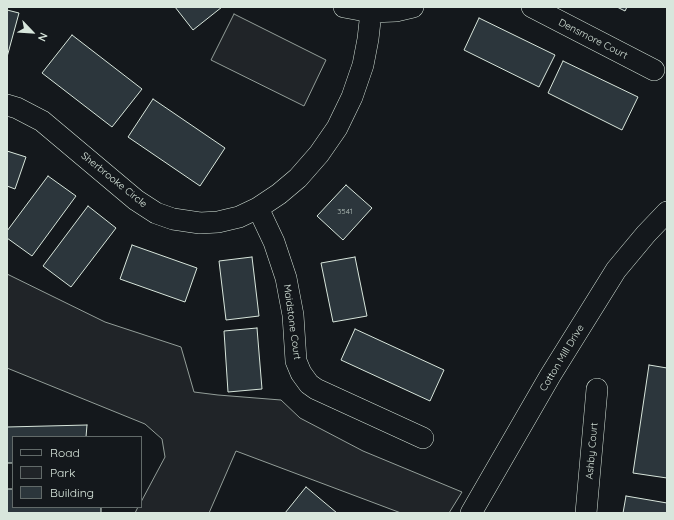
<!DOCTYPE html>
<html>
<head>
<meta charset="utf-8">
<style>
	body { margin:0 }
	#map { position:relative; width:674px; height:520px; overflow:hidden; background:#14181c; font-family:Quicksand,sans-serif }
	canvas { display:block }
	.frame { position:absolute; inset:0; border:8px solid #d8e6dc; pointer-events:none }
	.legend { position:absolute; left:12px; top:436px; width:130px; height:72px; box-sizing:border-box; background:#14181c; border:1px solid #626a69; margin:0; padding:5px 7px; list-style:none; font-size:12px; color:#d8e6dc }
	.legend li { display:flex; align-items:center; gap:8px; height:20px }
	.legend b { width:20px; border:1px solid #626a69 }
	.north { position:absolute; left:12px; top:12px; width:40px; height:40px; -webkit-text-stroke:3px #14181c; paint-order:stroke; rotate:115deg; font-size:11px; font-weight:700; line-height:16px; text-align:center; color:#d8e6dc }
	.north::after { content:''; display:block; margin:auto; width:14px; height:18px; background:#d8e6dc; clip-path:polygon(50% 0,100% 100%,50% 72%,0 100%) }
</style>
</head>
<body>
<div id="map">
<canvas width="674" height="520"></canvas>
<div class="frame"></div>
<ul class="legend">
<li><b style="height:5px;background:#14181c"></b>Road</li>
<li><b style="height:11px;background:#202428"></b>Park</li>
<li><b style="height:11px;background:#2c363c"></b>Building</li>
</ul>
<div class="north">N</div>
</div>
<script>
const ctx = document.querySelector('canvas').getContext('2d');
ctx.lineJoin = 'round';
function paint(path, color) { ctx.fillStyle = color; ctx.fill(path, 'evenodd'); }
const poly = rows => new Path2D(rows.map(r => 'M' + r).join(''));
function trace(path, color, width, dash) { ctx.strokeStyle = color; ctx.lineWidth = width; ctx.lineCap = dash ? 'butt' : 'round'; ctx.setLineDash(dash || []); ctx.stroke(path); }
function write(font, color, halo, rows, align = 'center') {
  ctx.font = font + ' Quicksand,sans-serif'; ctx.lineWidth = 3; ctx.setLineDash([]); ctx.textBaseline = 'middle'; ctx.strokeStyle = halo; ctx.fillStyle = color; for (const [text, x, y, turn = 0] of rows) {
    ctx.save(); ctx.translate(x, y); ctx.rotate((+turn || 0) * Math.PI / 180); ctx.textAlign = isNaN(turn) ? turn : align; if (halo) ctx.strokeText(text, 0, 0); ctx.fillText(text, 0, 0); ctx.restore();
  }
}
const green = poly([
	[234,14,326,60,304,106,211,60,234,14],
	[7,274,105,322,181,347,194,392,218,395,281,400,300,418,363,451,462,492,449,513,401,513,236,451,209,513,135,513,138,507,141,507,141,502,165,457,162,439,145,424,7,368,7,274]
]);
const building = poly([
	[175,7,222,7,193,30,175,7],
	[617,7,627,7,625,11,617,7],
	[7,10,19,13,7,57,7,10],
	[479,18,555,55,539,87,464,50,479,18],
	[72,35,142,89,112,127,42,73,72,35],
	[563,61,638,97,622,130,548,93,563,61],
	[153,99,225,148,200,186,128,137,153,99],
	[7,151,26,157,15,189,7,186,7,151],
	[48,176,76,196,32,256,7,238,7,231,48,176],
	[346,185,372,208,343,240,317,216,346,185],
	[88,206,116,228,71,287,43,266,88,206],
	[132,245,197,268,185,302,120,279,132,245],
	[252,257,259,316,226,320,219,261,252,257],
	[355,257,367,316,333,322,321,263,355,257],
	[257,328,262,389,228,392,224,331,257,328],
	[355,329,444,370,430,401,341,360,355,329],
	[649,365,667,368,667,478,633,473,649,365],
	[87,425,86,437,112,437,13,437,13,463,7,463,7,427,87,425],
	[306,487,337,513,285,513,306,487],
	[7,489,13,489,13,507,101,507,101,513,7,513,7,489],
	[626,496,667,503,667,513,623,513,626,496]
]);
const minor = poly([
	[344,7,371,12,396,11,413,7],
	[532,7,654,70],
	[7,105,17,108,42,121,136,200,156,213,173,219,200,223,218,222,239,217,258,208,279,194,298,178,319,154,337,128,352,97,363,65,368,39,371,12],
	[258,208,274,242,286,278,293,315,296,361,301,373,309,384,316,389,423,438],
	[471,513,550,376,616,270,646,234,667,212],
	[586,513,597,389]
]);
const numberNames = [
	["3541",345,212]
];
const streetNames = [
	["Densmore Court",593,39,27],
	["Sherbrooke Circle",114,180,39],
	["Maidstone Court",292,322,82],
	["Cotton Mill Drive",562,358,-59],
	["Ashby Court",592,451,-85]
];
paint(green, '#202428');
trace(green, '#939e99', 1);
paint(building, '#2c363c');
trace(building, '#d8e6dc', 1);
trace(minor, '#d8e6dc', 22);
trace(minor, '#14181c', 21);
write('8px', '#adbab4', null, numberNames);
write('10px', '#d8e6dc', '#14181c', streetNames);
</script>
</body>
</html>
